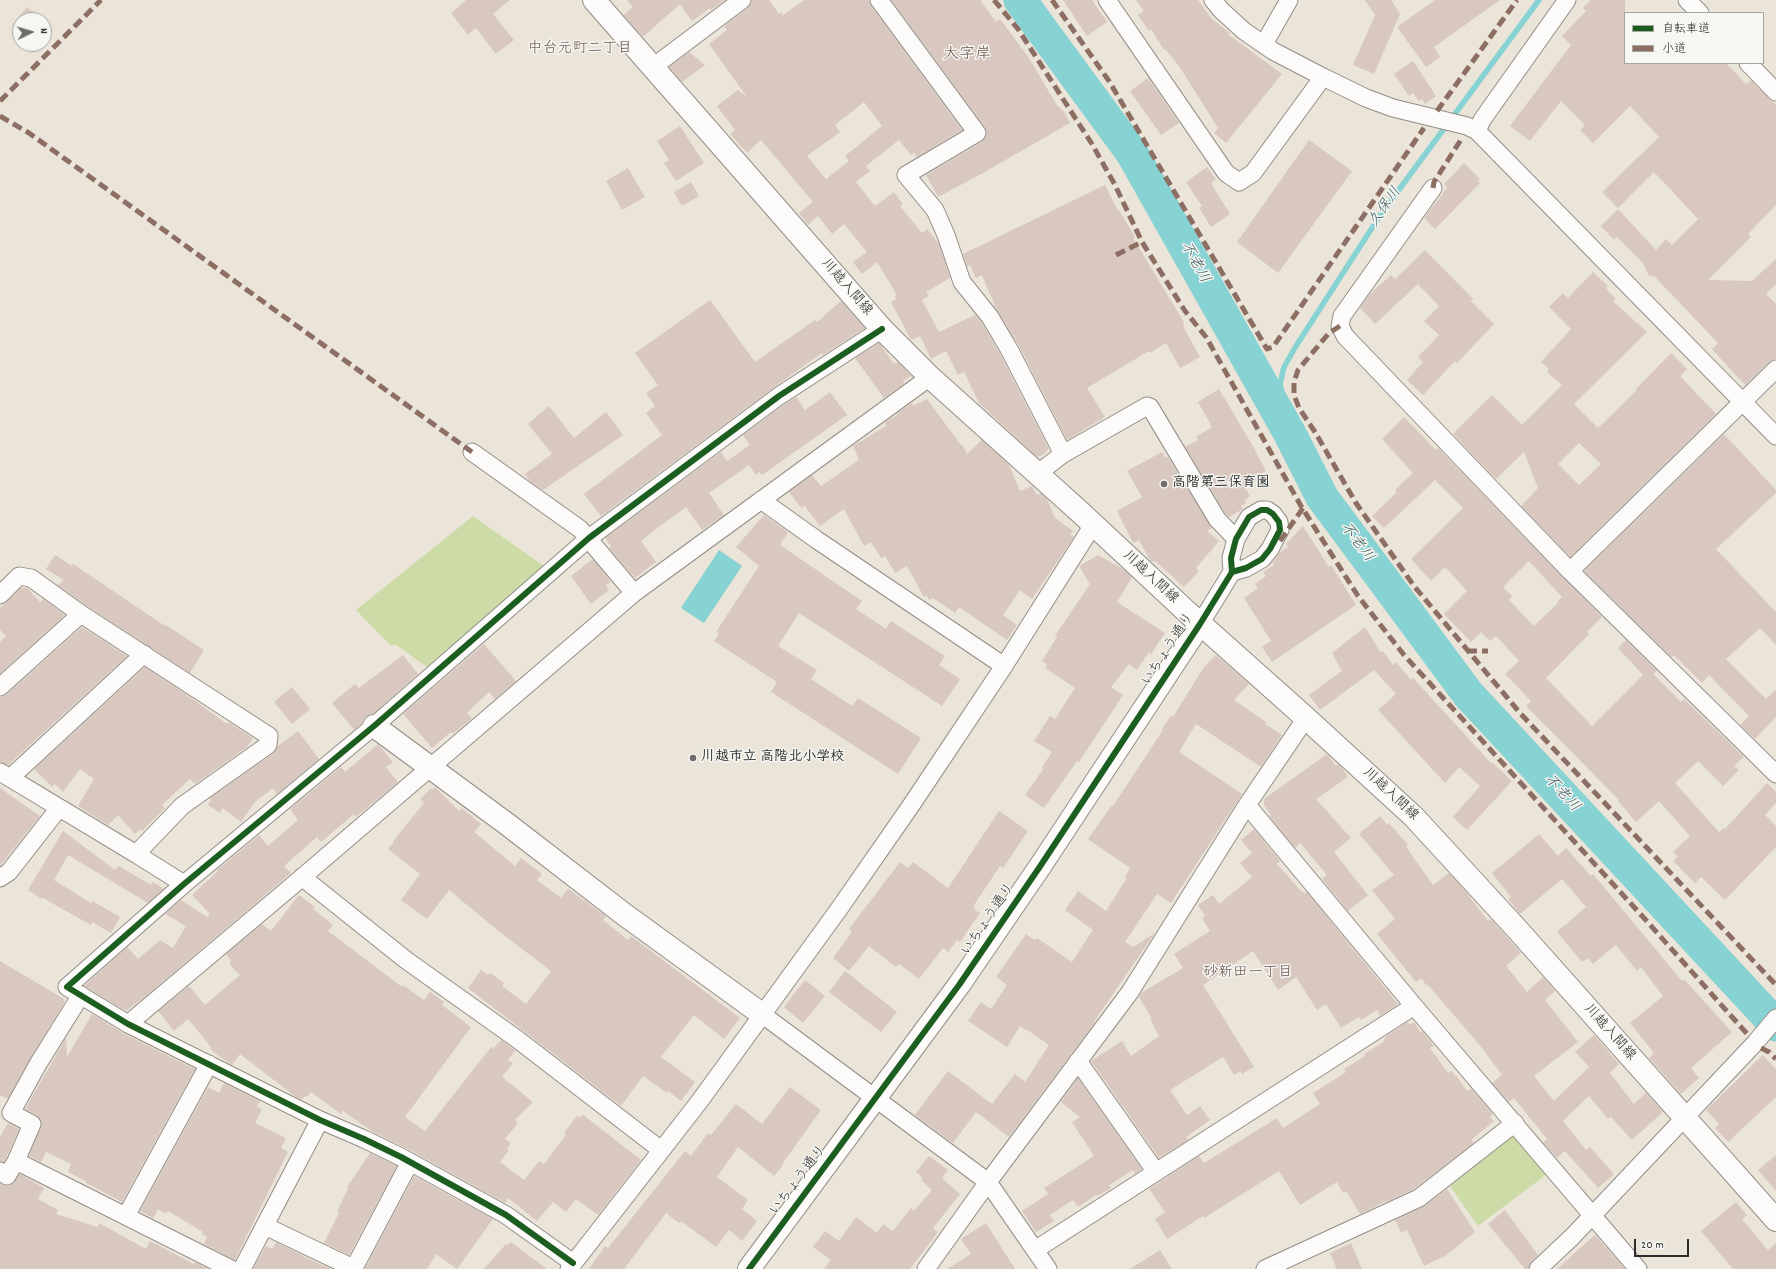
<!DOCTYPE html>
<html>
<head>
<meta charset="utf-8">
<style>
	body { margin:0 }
	#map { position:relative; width:1776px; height:1269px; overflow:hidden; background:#ebe4d9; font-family:Dekko,"Klee One",sans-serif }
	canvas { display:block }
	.legend { position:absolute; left:1624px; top:12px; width:140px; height:52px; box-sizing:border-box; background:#f6f6f2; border:1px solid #a5a5a2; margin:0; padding:5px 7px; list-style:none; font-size:12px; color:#2b2b2b }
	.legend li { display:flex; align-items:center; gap:8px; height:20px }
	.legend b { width:20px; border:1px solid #a5a5a2 }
	.north { position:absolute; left:12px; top:12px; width:40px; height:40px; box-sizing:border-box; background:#f6f6f2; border:1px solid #a5a5a2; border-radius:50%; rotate:85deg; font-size:11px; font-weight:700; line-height:16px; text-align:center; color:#2b2b2b }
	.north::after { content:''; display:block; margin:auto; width:14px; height:18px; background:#6e6c68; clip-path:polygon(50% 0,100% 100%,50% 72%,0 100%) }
	.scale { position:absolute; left:1634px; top:1239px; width:55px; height:18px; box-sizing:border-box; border:2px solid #2b2b2b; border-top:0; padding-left:5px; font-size:12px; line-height:14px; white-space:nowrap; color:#2b2b2b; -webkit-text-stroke:3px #f6f6f2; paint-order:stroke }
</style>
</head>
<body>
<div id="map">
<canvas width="1776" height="1269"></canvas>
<ul class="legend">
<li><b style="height:5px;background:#1b5e20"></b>自転車道</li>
<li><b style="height:5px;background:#8d6e63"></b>小道</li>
</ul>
<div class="north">N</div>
<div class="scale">20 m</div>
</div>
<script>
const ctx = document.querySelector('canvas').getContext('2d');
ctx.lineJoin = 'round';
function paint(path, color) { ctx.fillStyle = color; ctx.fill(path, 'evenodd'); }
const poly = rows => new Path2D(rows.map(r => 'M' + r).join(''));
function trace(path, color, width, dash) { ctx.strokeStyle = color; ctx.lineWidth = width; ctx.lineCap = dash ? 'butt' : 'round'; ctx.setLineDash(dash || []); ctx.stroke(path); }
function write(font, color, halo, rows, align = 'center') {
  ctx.font = font + ' Dekko,"Klee One",sans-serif'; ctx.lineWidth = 3; ctx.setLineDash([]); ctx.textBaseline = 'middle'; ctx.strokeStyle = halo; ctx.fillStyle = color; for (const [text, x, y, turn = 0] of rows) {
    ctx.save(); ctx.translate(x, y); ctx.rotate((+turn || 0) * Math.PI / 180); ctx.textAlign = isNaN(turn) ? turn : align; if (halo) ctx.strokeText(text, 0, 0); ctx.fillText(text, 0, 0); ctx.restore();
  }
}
const green = poly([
	[473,516,548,569,430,669,396,645,390,645,356,610],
	[1514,1136,1547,1174,1478,1226,1450,1186,1507,1137]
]);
const water = poly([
	[719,550,742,566,704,623,681,608]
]);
const stream = poly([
	[1290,434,1280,384,1284,367,1296,346,1381,214,1539,0]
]);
const river = poly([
	[1020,0,1132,153,1290,434,1322,497,1468,694,1776,1025]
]);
const building = poly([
	[466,0,510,0,493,14,514,40,496,54,476,28,468,35,451,13],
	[627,0,725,0,711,10,710,8,692,21,680,4,643,37,623,15,633,7],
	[752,0,769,0,779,14,781,12,783,15,804,0,869,0,871,6,962,130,917,157,914,152,911,155,899,140,866,166,870,171,856,182,875,206,894,192,903,204,900,206,922,233,927,229,939,244,950,278,926,292,929,296,922,300,939,332,975,315,982,323,1000,354,1049,449,1043,455,1037,457,979,403,964,372,958,375,946,351,931,359,920,336,911,340,891,302,896,299,895,296,897,295,877,262,862,274,853,262,867,252,844,224,832,234,818,216,808,225,799,213,813,202,761,140,747,153,730,134,735,130,717,106,738,90,747,97,709,44,727,30,724,26,748,8],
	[864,102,882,126,845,156,849,161,826,179,807,156,840,132,835,125],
	[891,0,980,0,996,22,1000,19,1029,58,1058,107,1059,106,1062,111,1063,110,1070,123,983,173,938,197,926,175,982,142,986,137,987,132,985,127],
	[1063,0,1092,0,1107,22,1087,36],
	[1136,0,1198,0,1212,19,1230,33,1229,35,1282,74,1226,143,1214,133,1218,128,1179,66,1165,49,1164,50,1151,29,1149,31,1138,15,1144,11],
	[1365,0,1391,0,1400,14,1374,74,1353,65,1375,15],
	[1435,0,1500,0,1434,47,1440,57,1426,67,1397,27],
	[1591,0,1625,0,1625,63,1726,63,1746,84,1751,80,1776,105,1776,205,1748,234,1751,237,1708,280,1752,281,1776,259,1776,284,1766,294,1776,304,1776,359,1769,362,1745,385,1712,349,1718,343,1654,276,1649,276,1643,263,1617,237,1614,240,1601,226,1618,209,1656,250,1666,239,1672,245,1698,219,1654,172,1618,208,1602,192,1659,137,1630,106,1593,143,1580,130,1585,125,1561,101,1530,141,1510,126,1571,45,1562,36,1586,11,1583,8],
	[27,7,42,20,20,20,20,31,12,25],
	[689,52,705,65,682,82,669,67],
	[1413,61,1436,96,1425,104,1422,99,1419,101,1413,93,1409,96,1394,74],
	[1148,78,1179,123,1161,135,1130,91],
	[680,126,704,163,676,181,664,163,669,160,657,141],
	[1309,140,1352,171,1278,273,1237,242],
	[1464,163,1480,179,1478,181,1480,183,1435,229,1424,218,1447,188,1444,184],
	[1207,167,1216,179,1211,183,1230,214,1211,227,1199,208,1202,206,1186,182],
	[628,168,645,197,622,210,606,181],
	[691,182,699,196,682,206,674,192],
	[1105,185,1118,211,1119,210,1135,237,1133,238,1184,322,1183,323,1185,330,1200,357,1180,368,1166,343,1150,353,1149,351,1087,388,1105,417,1067,440,1018,344,994,306,995,306,982,275,976,278,970,265,967,267,963,254],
	[1425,250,1473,299,1471,301,1494,324,1457,363,1455,361,1423,395,1407,380,1423,362,1418,357,1439,335,1424,321,1439,306,1418,284,1375,324,1360,308,1370,294,1391,275,1395,279],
	[1593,272,1608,286,1606,288,1609,292,1616,299,1613,301,1647,332,1574,404,1598,428,1637,390,1636,389,1671,353,1687,369,1680,376,1716,414,1570,557,1521,506,1538,488,1524,452,1496,479,1453,434,1492,395,1522,425,1562,385,1547,372,1549,369,1541,362,1571,329,1549,307,1563,293,1568,298],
	[1579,443,1601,464,1579,485,1558,464],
	[710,300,755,362,815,320,817,322,841,301,865,328,823,355,822,353,784,380,601,516,584,494,662,435,646,413,655,406,646,393,658,385,635,353],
	[879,343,894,364,898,362,911,376,903,381,904,384,884,398,855,358],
	[1219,389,1254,448,1266,471,1261,474,1262,477,1245,487,1250,496,1245,500,1246,503,1241,506,1243,509,1229,517,1225,513,1185,447,1198,440,1196,437,1212,427,1198,402],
	[830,392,847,415,762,475,759,472,756,475,749,465,709,493,724,515,702,530,686,507,656,529,641,541,656,562,635,578,609,548,611,546,605,538,721,452,727,461,750,445,743,435,785,404,796,397,805,410],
	[927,399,961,445,962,444,967,454,982,440,1009,465,1020,491,1032,486,1037,495,1041,493,1047,499,1055,518,1073,531,1070,535,1074,537,1032,599,1020,590,1003,615,1017,625,1007,640,959,607,955,613,933,598,929,600,927,595,924,597,907,566,895,573,885,556,881,558,871,542,864,546,844,509,820,526,804,505,802,509,789,492,812,475,821,486,859,460,853,446,886,426,885,422,897,415,896,414,912,403,913,406],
	[549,406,574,438,606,412,623,435,543,490,531,482,525,474,552,454,528,424],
	[1404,417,1436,450,1438,448,1602,617,1587,632,1589,634,1546,678,1592,726,1643,675,1618,648,1626,640,1657,671,1653,674,1681,702,1684,699,1744,757,1734,766,1739,770,1723,786,1698,761,1675,783,1719,832,1724,828,1725,829,1767,783,1776,792,1776,803,1765,815,1776,826,1776,847,1725,900,1701,877,1695,883,1673,861,1678,856,1673,852,1690,836,1659,801,1636,822,1618,801,1619,800,1526,706,1531,701,1505,674,1519,661,1496,636,1490,641,1481,632,1471,642,1444,614,1467,591,1445,567,1431,581,1411,559,1463,508,1435,480,1384,528,1372,516,1397,492,1395,490,1413,473,1382,439],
	[1529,561,1562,597,1558,601,1559,602,1534,626,1509,600,1512,596,1503,587],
	[1724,434,1776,490,1776,493,1716,549,1776,612,1776,645,1760,628,1726,659,1766,699,1776,689,1776,717,1755,739,1740,725,1749,716,1709,675,1702,683,1674,655,1671,657,1584,571],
	[1162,452,1166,458,1168,457,1212,528,1207,531,1219,541,1196,568,1199,571,1184,587,1155,561,1152,562,1150,560,1139,540,1133,543,1117,511,1142,497,1127,471],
	[764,515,788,532,780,545,862,601,856,609,886,629,891,621,945,656,939,665,960,679,942,706,799,613,778,646,817,670,811,679,852,706,858,698,921,738,898,774,771,692,777,682,714,641,719,634,716,632,759,566,736,547],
	[1303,526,1329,567,1331,565,1356,605,1272,662,1262,647,1271,641,1244,598,1258,588,1255,584,1266,576,1263,572,1274,565,1273,562,1280,552,1288,547,1286,544],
	[55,555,72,566,73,564,165,626,166,625,204,650,190,673,87,606,58,585,64,580,46,569],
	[1098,555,1123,569,1132,577,1117,602,1165,633,1151,654,1149,652,1137,670,1129,664,1111,687,1123,695,1079,762,1077,761,1044,808,1025,795,1044,768,1042,767,1052,752,1034,741,1050,716,1055,719,1075,688,1045,668,1047,664,1042,661,1057,637,1055,636,1090,584,1079,566],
	[593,559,611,582,606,585,609,590,591,604,571,576],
	[21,588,27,588,40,602,43,599,65,615,0,674,0,642,6,636,0,630,0,608],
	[82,627,127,656,8,765,0,762,0,697,7,694],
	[1365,627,1381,653,1383,651,1393,665,1396,662,1411,680,1413,678,1491,763,1492,762,1512,781,1467,830,1453,817,1480,786,1459,767,1445,783,1378,710,1396,694,1374,670,1320,710,1309,695,1342,671,1332,653],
	[484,644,516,681,495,699,489,692,467,713,472,718,453,734,451,732,432,748,403,714],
	[403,655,418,674,373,714,364,718,362,723,354,730,332,703,355,684,359,688],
	[1216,655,1249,684,1234,700,1266,722,1265,724,1282,735,1261,767,1196,724,1179,752,1242,794,1171,903,1157,894,1125,942,1133,947,1155,933,1093,1023,1096,1021,1009,1137,976,1112,953,1143,915,1115,948,1071,992,1104,1015,1074,1025,1082,1049,1045,1026,1029,1025,1030,1020,1026,1007,1047,968,1021,981,1002,991,1009,1007,985,996,977,1026,934,1035,940,1037,938,1072,962,1093,930,1065,910,1078,891,1106,911,1127,878,1125,877,1130,868,1088,839,1112,805,1113,806,1163,730,1162,729,1171,716,1173,717,1204,667],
	[145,667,190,697,227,724,228,722,253,738,247,747,195,784,190,779,162,805,165,808,142,831,140,829,135,834,118,815,108,825,78,806,94,779,80,769,63,792,55,784,52,787,34,769],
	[292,687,310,709,292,724,274,702],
	[298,731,319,759,277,794,273,788,255,802,241,822,223,808,220,813,208,805,211,800,210,798,274,753,278,746],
	[378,744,393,762,386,767,398,782,356,817,354,814,321,842,317,837,284,866,291,873,146,996,126,1011,84,986,127,947,138,959,160,940,173,948,186,926,165,914,181,900,207,917,210,914,192,895,218,871,217,870,259,835,268,846,298,820,290,809,341,767,345,772],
	[1327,754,1336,766,1338,764,1341,767,1348,777,1316,799,1351,838,1334,852,1368,895,1348,911,1322,879,1327,875,1300,843,1295,848,1269,816,1271,815,1264,805,1264,799],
	[435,787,459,811,462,808,481,824,474,832,515,866,521,858,542,874,537,880,561,898,568,889,606,916,603,920,628,940,631,936,740,1018,724,1039,694,1015,661,1057,695,1082,681,1101,668,1091,667,1093,643,1076,621,1106,468,988,481,970,488,975,490,973,504,983,502,986,526,1004,551,971,496,929,449,890,427,919,401,900,420,874,388,849,394,842,393,841,424,803,420,799,431,788,432,790],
	[0,788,40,816,0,866],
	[999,811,1028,831,1003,868,1000,866,974,905,975,907,974,909,980,913,960,942,957,940,948,952,943,948,919,979,899,964,896,967,869,946,849,971,833,958,852,932,849,929,900,862,908,868,913,862,948,888],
	[1380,816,1387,825,1389,823,1408,845,1406,847,1433,885,1449,873,1466,892,1488,921,1491,919,1521,953,1506,966,1527,992,1543,977,1555,991,1545,1000,1578,1042,1534,1076,1554,1101,1589,1067,1575,1052,1594,1035,1619,1064,1610,1073,1634,1104,1646,1093,1663,1112,1632,1140,1611,1117,1608,1119,1589,1096,1563,1121,1586,1150,1590,1147,1614,1174,1598,1188,1565,1151,1557,1158,1543,1142,1547,1139,1514,1098,1509,1102,1492,1083,1502,1075,1482,1048,1428,985,1427,986,1421,978,1416,982,1377,934,1395,919,1372,890,1394,875,1359,834],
	[1254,829,1280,861,1277,864,1301,891,1305,894,1307,892,1398,1004,1380,1016,1377,1010,1361,1020,1359,1017,1341,1028,1326,1004,1317,1010,1296,977,1278,990,1253,951,1203,985,1254,1067,1242,1074,1240,1071,1234,1075,1223,1057,1170,1090,1187,1115,1200,1106,1210,1120,1186,1137,1188,1140,1159,1158,1091,1061,1122,1041,1131,1056,1159,1036,1150,1019,1152,1019,1139,997,1141,993,1183,968,1174,954,1210,931,1202,918,1205,916,1198,905,1213,895,1219,904,1252,877,1240,863,1252,853,1241,840],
	[63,831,115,870,119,866,151,885,153,882,164,889,148,903,68,855,54,880,91,903,92,901,120,917,111,933,92,922,91,925,43,898,42,899,28,890],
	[1539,834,1558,856,1566,848,1591,876,1593,874,1682,981,1684,979,1732,1032,1691,1068,1699,1078,1681,1094,1649,1058,1654,1053,1630,1023,1663,996,1641,967,1637,971,1616,945,1593,964,1588,958,1582,962,1557,932,1586,907,1562,879,1520,914,1508,899,1511,897,1492,873],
	[299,895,315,907,313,909,333,925,328,931,402,987,403,985,424,1000,430,992,444,1002,442,1005,471,1027,405,1117,425,1131,491,1047,493,1049,501,1040,515,1050,508,1060,513,1063,502,1077,533,1102,515,1120,518,1123,505,1139,511,1143,507,1149,509,1150,500,1162,524,1180,539,1161,544,1164,566,1135,564,1133,577,1116,580,1118,582,1114,641,1160,598,1215,576,1199,566,1212,553,1202,537,1221,508,1198,505,1203,406,1148,373,1132,343,1111,341,1114,311,1092,307,1097,305,1096,301,1100,296,1097,240,1054,232,1065,227,1062,210,1049,211,1047,188,1019,174,1031,158,1011,189,986,205,1005,240,975,230,965,231,961,226,954,262,924,271,931],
	[0,961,64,999,64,1003,30,1059,8,1099,0,1095],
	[845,971,897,1012,881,1032,829,992],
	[805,980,825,996,803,1023,784,1007],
	[92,1014,123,1033,195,1069,122,1202,86,1183,86,1181,68,1172,71,1164,46,1152,41,1162,29,1156,42,1123,37,1115,25,1109,66,1038,67,1057],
	[1408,1022,1409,1025,1414,1022,1420,1032,1422,1031,1431,1042,1434,1046,1430,1048,1448,1073,1452,1071,1455,1076,1456,1075,1467,1091,1471,1088,1493,1114,1490,1117,1494,1121,1471,1140,1474,1143,1414,1189,1386,1202,1386,1201,1360,1214,1346,1191,1343,1193,1337,1182,1300,1205,1279,1171,1204,1218,1203,1216,1167,1239,1155,1219,1165,1212,1149,1189,1199,1156,1204,1163,1277,1118,1283,1128,1320,1104,1313,1093,1346,1072,1344,1069,1365,1056,1364,1054,1385,1041,1384,1039,1389,1034],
	[1763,1055,1776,1069,1776,1097,1728,1142,1715,1128,1719,1124,1706,1110],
	[1078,1078,1142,1169,1135,1174,1133,1170,1109,1185,1111,1188,1097,1196,1096,1195,1078,1207,1073,1200,1050,1215,1054,1221,1036,1232,1022,1211,1048,1194,1044,1188,1094,1156,1072,1122,1080,1117,1061,1102],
	[224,1083,260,1101,257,1107,262,1109,255,1123,286,1138,281,1148,288,1152,235,1260,204,1244,207,1237,202,1234,203,1232,168,1211,166,1214,158,1209,153,1218,140,1211,208,1087,219,1093],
	[790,1087,821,1110,782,1164,783,1165,774,1176,738,1147,717,1177,748,1200,742,1209,757,1221,742,1241,729,1230,716,1247,681,1221,679,1223,666,1213,624,1269,589,1269,605,1246,608,1248,685,1151,691,1156,708,1133,711,1135,736,1104,762,1124],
	[8,1123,19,1129,4,1162,0,1161,0,1137],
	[370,1153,397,1166,349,1255,324,1243,339,1213,337,1212,348,1188,347,1187],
	[1776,1155,1776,1191,1758,1170],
	[929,1156,948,1170,942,1178,960,1194,933,1228,938,1232,910,1269,824,1269,831,1260,813,1247,825,1231,839,1241,856,1217,877,1233,883,1224,893,1231,911,1208,914,1211,932,1190,921,1180,923,1178,916,1172],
	[20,1174,44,1188,38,1199,58,1210,56,1214,98,1227,99,1223,146,1249,150,1241,194,1264,195,1262,209,1269,0,1269,0,1183,6,1186,11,1185],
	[414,1176,493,1219,457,1269,436,1254,427,1269,365,1269],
	[1447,1189,1475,1232,1445,1256,1424,1266,1407,1230,1401,1233,1395,1220,1423,1207],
	[1736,1202,1747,1215,1742,1219,1768,1250,1776,1243,1776,1269,1733,1269,1701,1231],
	[1505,1210,1538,1255,1531,1262,1528,1269,1525,1269,1488,1224],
	[986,1223,1015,1269,947,1269,971,1254,961,1239],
	[1595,1235,1625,1269,1557,1269,1589,1240],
	[276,1242,315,1262,332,1269,253,1269,266,1246,273,1249],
	[511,1242,547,1269,484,1269,506,1244,508,1245],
	[1351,1243,1362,1269,1337,1269,1330,1253],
	[1160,1250,1172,1269,1130,1269]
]);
const street = poly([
	[879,0,977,133,906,175,935,210,946,235,962,282,990,317,1009,349,1063,454],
	[1107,0,1226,173,1239,182,1253,173,1323,77],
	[1213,0,1221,10,1244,31,1273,51,1323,77,1366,98,1393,108,1467,126,1477,131,1776,436],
	[1687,0,1700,13],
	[1264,44,1289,0],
	[1748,63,1776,92],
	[653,67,742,0],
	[1477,131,1482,120,1567,0],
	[1433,188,1342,316,1340,326,1345,336,1570,571,1776,774],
	[472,452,580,529,634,593],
	[1037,474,1063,454,1147,406,1150,407,1217,519,1236,539],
	[761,500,817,540,1004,666],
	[1570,571,1776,369],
	[0,595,19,576,31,578,81,614,269,736,268,745,182,806,136,854,0,772],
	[1200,624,1232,572,1231,558,1236,539,1249,517,1261,510,1267,510,1273,514,1279,522,1280,530,1270,549,1262,559,1246,568,1232,572],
	[0,687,81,614],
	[10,778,144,654],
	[1247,805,1414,1006,1638,1269],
	[136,854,184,884],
	[302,877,406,960,517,1039,661,1150],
	[0,878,9,872,59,808],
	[763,1015,988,1182,1048,1269],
	[128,1024,292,886,634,593,930,377],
	[1078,1061,1156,1172],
	[16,1161,32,1124,11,1113,38,1064,81,995],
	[0,1171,7,1176,16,1161,231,1269],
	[126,1216,209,1064],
	[265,1226,355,1269],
	[1035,1250,1414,1006],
	[573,1263,506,1215,401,1157,364,1139,320,1120,128,1024,67,987,184,884,374,726,589,538,779,396,882,329],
	[354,1268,410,1162],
	[242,1269,320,1120],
	[569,1269,699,1102,839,909,912,804,1004,666,1093,525],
	[926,1269,988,1182,1130,992,1247,805,1306,718],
	[1265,1269,1419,1198,1515,1123],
	[1538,1269,1572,1237,1755,1043,1776,1018]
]);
const secondary = poly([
	[374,726,507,824,625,915,763,1015],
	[749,1269,959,985,1041,865,1200,624]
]);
const primary = poly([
	[594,0,882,329,930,377,1080,512,1186,611,1306,718,1414,817,1516,928,1776,1220]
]);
const quiet = poly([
	[994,0,1018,29,1092,144,1115,185,1142,242,1185,311,1206,337,1301,506,1358,596,1404,655,1644,918,1749,1036],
	[1052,0,1109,81,1267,349,1273,347,1424,128],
	[0,101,101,0],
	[1437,111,1517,0],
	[0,116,29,133,472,452],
	[1433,188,1434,182,1462,138],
	[1116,255,1142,242],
	[1340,326,1329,333,1298,370,1294,382,1294,395,1299,408,1315,432,1356,503,1414,586,1520,713,1776,985],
	[1280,541,1303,508],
	[1467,651,1488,651],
	[1761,1048,1769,1052,1776,1059]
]);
const cycleway = poly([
	[573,1263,506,1215,401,1157,364,1139,320,1120,128,1024,67,987,184,884,374,726,589,538,779,396,882,329],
	[749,1269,959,985,1041,865,1200,624,1232,572,1231,558,1236,539,1249,517,1261,510,1267,510,1273,514,1279,522,1280,530,1270,549,1262,559,1246,568,1232,572]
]);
const markers = [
	[1164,484,4,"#6e6c68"],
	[693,758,4,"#6e6c68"]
];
const streetNames = [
	["川越入間線",846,288,49],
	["川越入間線",1150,578,43],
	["いちょう通り",1169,650,-57],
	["川越入間線",1390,795,43],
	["いちょう通り",989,920,-56],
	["川越入間線",1609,1033,48],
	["いちょう通り",799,1181,-53]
];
const poiNames = [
	["高階第三保育園",1172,484],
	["川越市立 高階北小学校",701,758]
];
const neighbourhoodNames = [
	["中台元町二丁目",580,50],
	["砂新田一丁目",1248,974]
];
const waterNames = [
	["久保川",1386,208,-55],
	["不老川",1194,263,61],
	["不老川",1356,543,53],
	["不老川",1561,794,47]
];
const quarterNames = [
	["大字岸",967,56]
];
paint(green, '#cddca7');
paint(water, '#87d2d3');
trace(stream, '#87d2d3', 5.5);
trace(river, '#87d2d3', 33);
paint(building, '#d9c8c0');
trace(street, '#918e88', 19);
trace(secondary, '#918e88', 24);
trace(primary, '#918e88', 24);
trace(street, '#fcfbf9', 17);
trace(secondary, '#fcfbf9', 22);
trace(primary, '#fcfbf9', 22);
trace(quiet, '#8d6e63', 5, [10, 5]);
trace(cycleway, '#1b5e20', 6);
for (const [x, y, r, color] of markers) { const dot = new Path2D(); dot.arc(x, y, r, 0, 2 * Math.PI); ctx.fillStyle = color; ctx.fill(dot); trace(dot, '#f6f6f2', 1.5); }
write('14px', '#2b2b2b', '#f6f6f2', streetNames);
write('bold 14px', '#2b2b2b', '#f6f6f2', poiNames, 'left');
write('15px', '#6d544e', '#f6f6f2', neighbourhoodNames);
write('italic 15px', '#3a5b5d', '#f6f6f2', waterNames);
write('16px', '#6d544e', '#f6f6f2', quarterNames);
</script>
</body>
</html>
